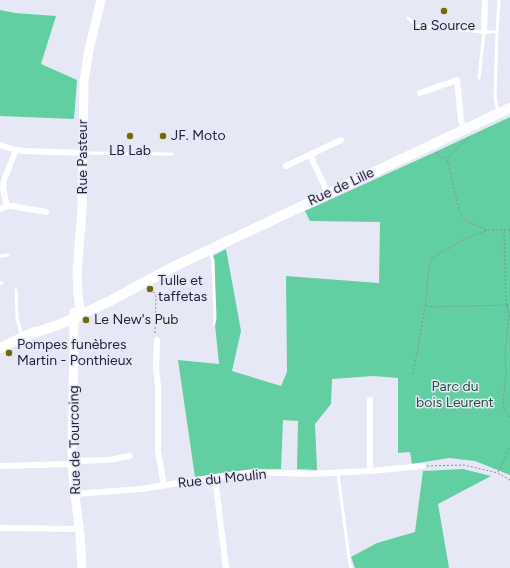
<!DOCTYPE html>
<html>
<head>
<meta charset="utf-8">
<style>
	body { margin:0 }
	canvas { display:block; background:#e7e8f5 }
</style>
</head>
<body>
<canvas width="510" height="568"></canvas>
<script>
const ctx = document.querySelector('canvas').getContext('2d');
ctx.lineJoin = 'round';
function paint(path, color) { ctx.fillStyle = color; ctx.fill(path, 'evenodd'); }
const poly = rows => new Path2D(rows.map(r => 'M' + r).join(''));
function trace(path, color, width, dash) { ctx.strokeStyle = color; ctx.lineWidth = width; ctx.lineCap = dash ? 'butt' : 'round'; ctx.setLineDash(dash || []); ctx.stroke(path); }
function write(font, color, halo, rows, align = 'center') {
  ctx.font = font + ' Figtree,sans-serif'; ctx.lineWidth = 3; ctx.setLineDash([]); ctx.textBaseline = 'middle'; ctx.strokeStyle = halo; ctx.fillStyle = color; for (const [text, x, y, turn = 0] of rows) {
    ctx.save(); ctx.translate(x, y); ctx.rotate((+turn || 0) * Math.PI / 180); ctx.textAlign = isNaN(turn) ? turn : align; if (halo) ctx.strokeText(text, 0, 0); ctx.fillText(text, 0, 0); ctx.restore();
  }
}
const green = poly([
	[0,10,15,13,56,16,41,64,77,80,74,119,0,116],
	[510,117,510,475,475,461,449,458,412,464,410,452,398,453,398,378,373,376,332,379,331,404,315,424,317,470,297,469,298,421,283,420,281,469,251,470,195,477,178,360,219,364,213,305,213,256,226,249,241,331,232,371,281,386,287,372,286,276,379,283,380,222,310,221,305,211,433,153],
	[463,469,491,476,438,504,449,568,355,568,351,557,377,543,415,532,423,471]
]);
const path = poly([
	[468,137,467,140,460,145,447,159,460,214,468,222,487,230],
	[436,152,442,158,446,158],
	[510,230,487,230,463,240,432,258,429,266,425,307,510,305],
	[504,231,506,301,508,310,509,316,505,354,506,376,503,402,504,409,510,417],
	[152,288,156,297,155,334],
	[413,374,425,308],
	[427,466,464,465,498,473,510,480],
	[498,472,510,447]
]);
const lane = poly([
	[408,18,416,26,484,32,497,32],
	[479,78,484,32],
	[498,112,495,96,497,32,499,0],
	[85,153,172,154],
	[210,251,213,261,215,318,214,324],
	[0,256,8,255],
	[0,283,2,283],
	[16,290,17,318,22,336],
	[338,473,349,559,351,568]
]);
const street = poly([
	[484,32,485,0],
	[420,93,457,80,461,121,465,129],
	[0,145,16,150,24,151,83,153],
	[310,155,328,193],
	[286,166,341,140],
	[7,206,3,188,4,180,16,150],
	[0,209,7,206,12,206,46,212],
	[157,340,156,369,158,386,158,451,164,486],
	[72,461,108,460,130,456],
	[0,466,72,464],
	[370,471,370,400],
	[215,477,226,568],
	[75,494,141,489,228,475,255,472,309,474,370,471,422,466],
	[0,528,79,529]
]);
const secondary = poly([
	[74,312,74,337,72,461,74,487,80,535,82,568],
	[81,315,78,294,77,272,82,211,84,81,89,50,101,0]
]);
const primary = poly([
	[28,335,58,325,74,318,110,301,173,267,510,108],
	[0,348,34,332]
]);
const markers = [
	[444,11,4,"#726a04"],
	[130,136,4,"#726a04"],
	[163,136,4,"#726a04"],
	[150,289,4,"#726a04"],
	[86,320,4,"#726a04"],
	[9,353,4,"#726a04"]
];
const poiNames = [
	["La Source",444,26,"center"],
	["JF. Moto",171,136],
	["LB Lab",130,151,"center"],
	["Tulle et",158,281],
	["taffetas",158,297],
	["Le New's Pub",94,320],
	["Pompes funèbres",17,345],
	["Martin - Ponthieux",17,361]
];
const streetNames = [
	["Rue Pasteur",83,157,-90],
	["Rue de Lille",341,187,-25],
	["Rue de Tourcoing",75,440,-91],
	["Rue du Moulin",222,479,-6]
];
const parkNames = [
	["Parc du",455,387],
	["bois Leurent",455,403]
];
paint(green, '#61cfa2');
trace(path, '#8c8c9e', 1, [2, 2]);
trace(lane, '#fff', 3);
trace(street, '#fff', 6);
trace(secondary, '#fff', 9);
trace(primary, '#fff', 10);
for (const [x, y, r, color] of markers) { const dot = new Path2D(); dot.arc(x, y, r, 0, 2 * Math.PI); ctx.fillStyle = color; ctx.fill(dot); trace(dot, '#e7e8f5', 1.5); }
write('14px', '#24233b', '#e7e8f5', poiNames, 'left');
write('14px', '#24233b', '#e7e8f5', streetNames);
write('14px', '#245440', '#e7e8f5', parkNames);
</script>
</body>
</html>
